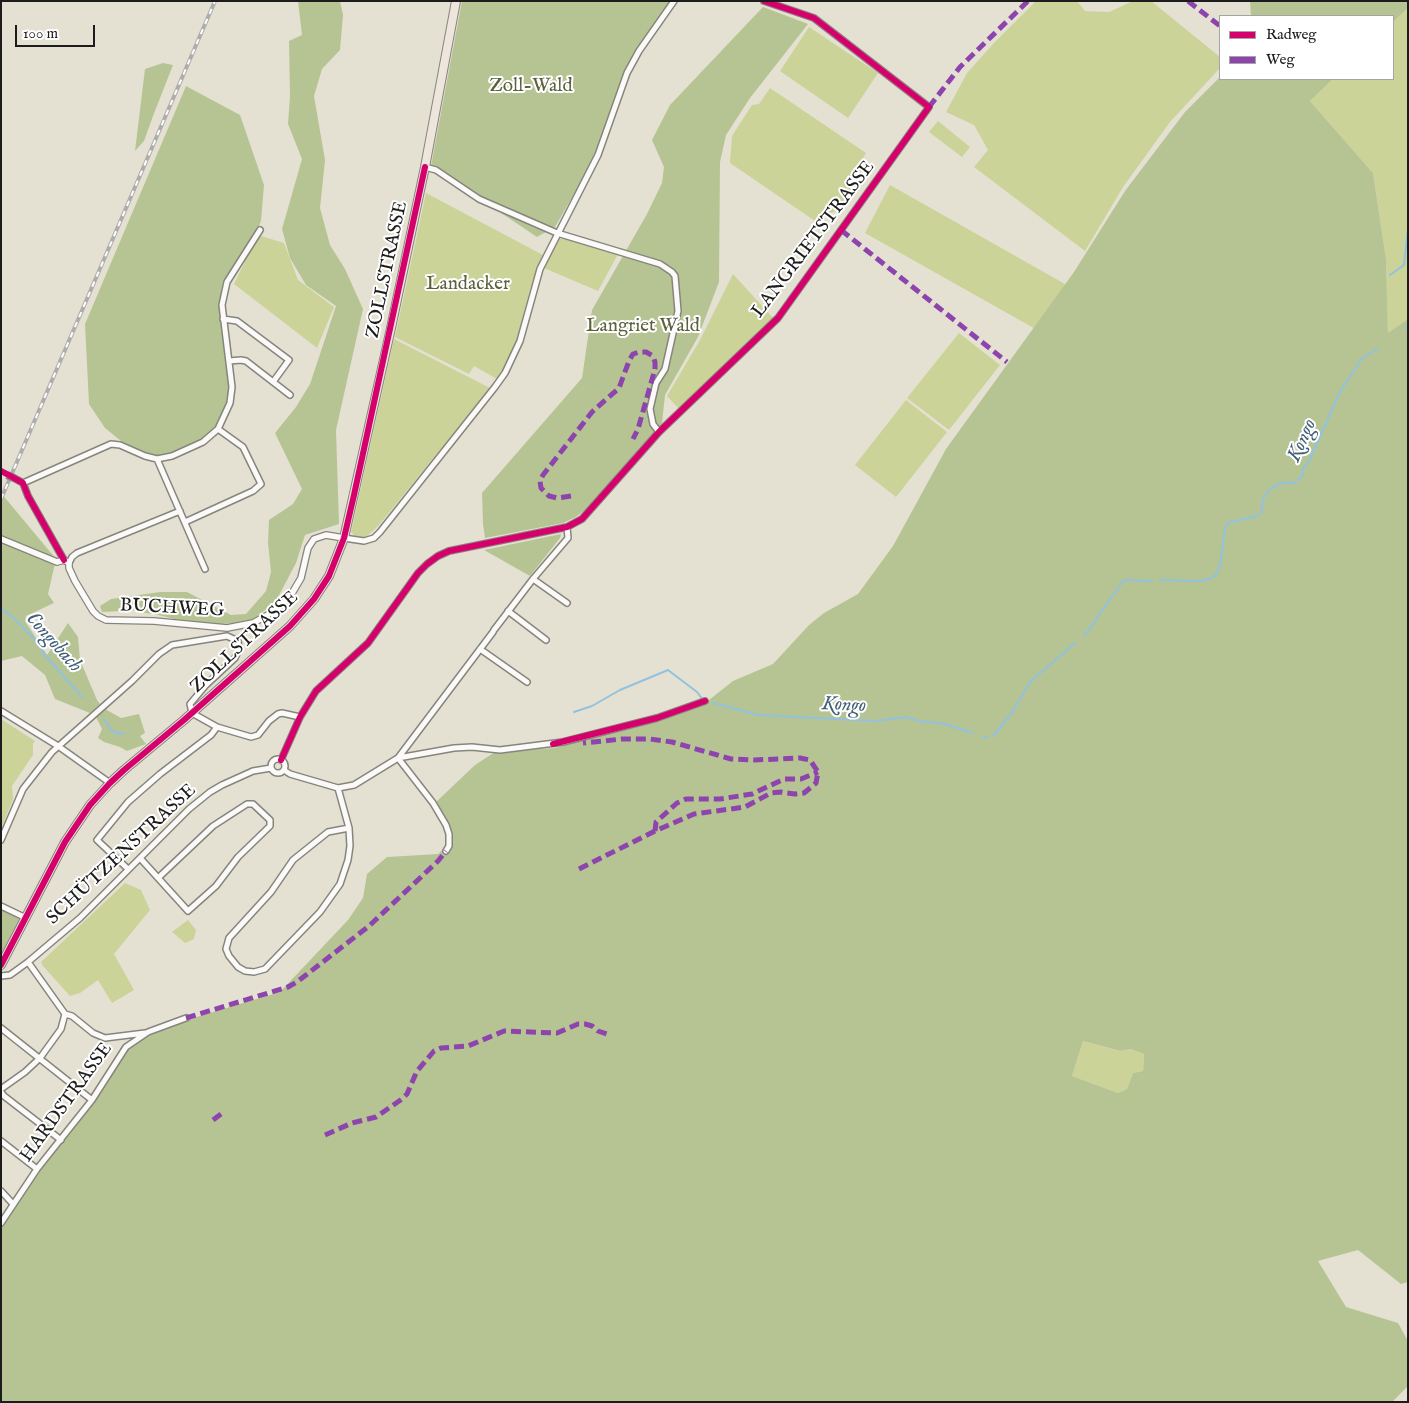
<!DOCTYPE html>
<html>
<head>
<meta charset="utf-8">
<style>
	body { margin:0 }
	#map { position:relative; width:1409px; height:1403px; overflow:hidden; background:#e5e1d2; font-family:"IM FELL English",serif }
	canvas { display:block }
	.frame { position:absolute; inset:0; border:2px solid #1c1c1c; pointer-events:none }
	.legend { position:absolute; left:1219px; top:15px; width:175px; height:65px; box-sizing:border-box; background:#fff; border:1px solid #a4a4a4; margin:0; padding:6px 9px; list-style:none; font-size:15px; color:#1c1c1c }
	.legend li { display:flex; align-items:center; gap:10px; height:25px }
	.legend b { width:25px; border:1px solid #a4a4a4 }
	.scale { position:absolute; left:15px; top:25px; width:80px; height:22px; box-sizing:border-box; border:2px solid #1c1c1c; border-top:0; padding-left:6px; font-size:15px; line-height:18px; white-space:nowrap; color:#1c1c1c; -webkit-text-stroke:4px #fff; paint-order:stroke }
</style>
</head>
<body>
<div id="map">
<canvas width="1409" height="1403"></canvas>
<div class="frame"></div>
<ul class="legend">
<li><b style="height:6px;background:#d6006c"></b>Radweg</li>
<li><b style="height:6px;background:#8e44ad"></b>Weg</li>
</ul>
<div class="scale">100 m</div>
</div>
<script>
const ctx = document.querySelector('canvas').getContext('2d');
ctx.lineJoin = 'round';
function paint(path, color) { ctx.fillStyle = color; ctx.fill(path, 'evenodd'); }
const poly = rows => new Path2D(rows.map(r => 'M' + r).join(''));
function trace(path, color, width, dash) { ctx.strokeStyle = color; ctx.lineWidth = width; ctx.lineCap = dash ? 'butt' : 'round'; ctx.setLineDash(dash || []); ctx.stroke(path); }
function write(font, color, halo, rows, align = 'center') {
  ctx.font = font + ' "IM FELL English",serif'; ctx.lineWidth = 4; ctx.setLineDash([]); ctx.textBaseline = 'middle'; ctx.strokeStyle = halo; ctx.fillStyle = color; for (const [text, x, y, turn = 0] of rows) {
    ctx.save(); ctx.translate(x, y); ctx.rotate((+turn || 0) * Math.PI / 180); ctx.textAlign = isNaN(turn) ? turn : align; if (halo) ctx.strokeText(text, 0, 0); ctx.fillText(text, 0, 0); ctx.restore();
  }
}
const green = poly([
	[1036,1,1077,1,1085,11,1109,12,1133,1,1151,1,1220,57,1220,68,1170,122,1123,187,1085,251,974,167,988,150,974,125,946,112,967,73,993,44],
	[1408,8,1408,319,1388,334,1386,259,1373,173,1310,101,1333,79,1393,79,1393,22],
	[809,27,878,73,848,118,780,71],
	[770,88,866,153,861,161,861,174,853,195,838,210,824,216,818,223,730,163,732,136,752,105,759,104],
	[938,121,970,147,962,157,929,132],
	[890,185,1102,305,1078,353,865,233],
	[426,193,543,255,530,289,517,339,508,362,497,379,474,366,469,374,395,337],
	[258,235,284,243,298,280,334,307,317,348,234,284],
	[567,238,618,254,598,291,544,268,559,239],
	[733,274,774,319,680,410,667,396,700,340],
	[959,333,1000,365,949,430,907,398],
	[394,339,490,388,379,525,365,538,356,537,351,532],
	[906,400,947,432,896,497,855,465],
	[1,719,35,741,33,744,33,755,12,786,13,799,1,829],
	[125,883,141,890,150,910,114,954,134,990,112,1003,98,980,80,993,70,996,43,966,41,962],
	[188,920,196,930,194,939,185,943,172,932],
	[1083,1041,1119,1051,1131,1049,1144,1054,1143,1071,1133,1073,1127,1089,1118,1093,1072,1076]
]);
const forest = poly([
	[298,1,340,1,343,15,340,50,322,69,314,96,325,160,320,208,330,245,345,269,363,309,336,430,339,524,305,535,296,563,276,601,254,619,233,623,206,625,192,623,154,614,145,613,142,610,102,612,100,606,111,599,160,592,187,592,231,615,246,614,266,591,271,572,268,543,269,520,293,504,302,489,275,433,296,407,310,384,336,306,306,285,290,258,282,229,302,159,288,124,290,96,289,41,302,35],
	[462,1,674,1,629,64,598,152,555,227,537,237,431,166],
	[1250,1,1408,1,1408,8,1393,22,1393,16,1251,16],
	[763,7,808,24,750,98,726,135,720,162,719,282,698,337,665,395,662,423,591,505,576,517,563,523,485,538,483,524,482,493,582,378,592,310,647,214,662,183,664,167,652,140,670,105],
	[163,63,173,65,153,116,144,141,135,151,145,69],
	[1220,77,1220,79,1333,79,1310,101,1373,173,1386,259,1388,333,1408,319,1408,1282,1401,1284,1358,1250,1318,1261,1346,1307,1398,1323,1408,1341,1408,1386,1392,1402,1,1402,1,1226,21,1196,62,1141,85,1113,126,1048,170,1025,280,992,348,920,363,898,367,874,387,857,438,854,452,841,449,826,436,802,475,765,495,752,554,748,620,731,698,706,709,700,733,681,773,664,809,625,824,613,858,594,893,546,946,449,1074,272,1125,191,1185,112],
	[1083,1041,1120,1051,1131,1049,1144,1054,1143,1071,1133,1073,1127,1089,1118,1093,1072,1076],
	[186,86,240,115,264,185,261,221,253,240,223,281,219,306,229,391,225,409,215,427,201,441,182,453,156,457,126,445,105,428,89,404,85,324],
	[1,493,56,559,48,594,54,603,26,616,25,621,47,655,68,623,78,637,80,660,97,700,100,704,90,713,55,699,45,675,22,656,1,661],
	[561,534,560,538,530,576,484,550],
	[105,709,121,718,139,714,145,733,140,736,146,744,127,751,120,747,104,742,98,738,102,729,96,717],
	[1,909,21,920,1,957]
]);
const stream = poly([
	[1390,275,1404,265,1408,229],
	[1405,328,1408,326],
	[1160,580,1200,581,1212,578,1217,573,1220,566,1225,527,1228,523,1256,516,1261,513,1264,497,1271,488,1282,483,1293,483,1302,477,1303,468,1308,463,1340,392,1362,358,1378,349],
	[1,608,16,620,34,639,46,656,82,697],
	[1084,635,1093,625,1098,616,1124,580,1153,581],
	[713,703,759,715,876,721,906,717,919,721,945,724,973,733],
	[574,712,592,706,620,690,668,670,697,692,703,700],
	[104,719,112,731,119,734,124,733],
	[993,736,1011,714,1030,682,1075,643],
	[983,737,988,737]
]);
const minor = poly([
	[425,167,436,170,479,199,557,233,660,264,672,272,675,276,678,311,665,369,656,383,650,409,653,424,659,432],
	[223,319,237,321,289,360,273,382],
	[229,361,241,360,246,361,290,395],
	[157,459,205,569],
	[14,478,23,483,28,496,64,560],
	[23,483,111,444,120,445,145,456,157,459,172,456,203,442,218,429,230,403,232,387,222,305,227,282,260,230],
	[185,522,253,491,261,484,243,447,218,429],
	[344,538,364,541,374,538,380,532,495,387,505,373,520,341,540,269,598,155,627,73,639,51,674,1],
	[69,563,72,557,77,553,180,511],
	[533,579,567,603],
	[508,611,546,640],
	[494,630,533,579,568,538,567,527],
	[480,649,527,682],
	[1,711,58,746,110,783],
	[398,758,493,632],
	[398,758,433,803,446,825,449,834,449,846,446,851],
	'271 766a7 7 0 1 1 14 0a7 7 0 1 1-14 0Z',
	[281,760,300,717,316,691,368,643,418,573,427,564,438,556,449,551,567,527,582,519,659,432,778,318,929,107,814,18,764,1],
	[284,770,290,774,338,788,354,785,398,758,454,748,472,747,500,750,563,742,657,718,705,701],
	[338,788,349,828],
	[349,828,350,846,348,860,340,884,320,912,265,969,254,972,245,971,238,967,229,956,226,949,229,938,271,892,293,860,328,832,349,828],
	[1,840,23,789,52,752,132,681,159,654,172,645,227,636,238,641,239,649,235,658,206,685,190,704,192,713,217,727,251,737,258,735,269,721,278,714,282,713,300,717],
	[140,858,188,911,216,886,238,857,270,826,270,820,253,804,247,804,213,826,158,878],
	[128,869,97,840,128,802,160,774,211,735,217,727],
	[1,906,26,918],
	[1,976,10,975,28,962,80,918,189,809,210,792,222,785,253,771,271,768],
	[65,1014,72,1016,93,1033,105,1038,145,1033],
	[1,1028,92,1100],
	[1,1089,25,1072,40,1058,61,1029,65,1014,28,962],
	[1,1092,4,1096,61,1140],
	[1,1141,37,1169],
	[1,1191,13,1204],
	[1,1223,37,1169,92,1100,126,1047,148,1032,186,1018]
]);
const tertiary = poly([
	[1,539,57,562,64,560,69,563,69,568,75,581,93,611,98,616,106,620,154,621,227,628,253,623,266,616,280,607,291,595,301,578,308,548,314,539,326,535,344,538]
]);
const primary = poly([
	[1,965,65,842,90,805,110,783,124,770,184,720,290,626,314,599,329,576,344,538,391,328,425,167,456,1]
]);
const rail = poly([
	[1,499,215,1]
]);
const minorBridge = poly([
	[7,475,14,478]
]);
const quiet = poly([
	[1188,1,1220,26],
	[929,107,960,67,1028,1],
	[841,230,1007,362],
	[571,496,557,498,549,496,541,488,540,481,543,475,592,412,619,388,629,361,633,354,639,352,646,352,653,356,655,362,655,369,638,429,633,439],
	[655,831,656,822,677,803,686,799,720,799,752,794,784,779,801,779,818,772],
	[579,869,655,831,694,814,745,807,771,793,781,792,795,794,804,793,816,783,818,772,810,760,800,758,754,760,731,759,672,742,650,739,622,739,583,743],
	[186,1018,288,987,297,982,369,926,438,861,446,851],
	[213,1120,225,1111],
	[325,1135,352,1123,376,1117,402,1099,407,1094,417,1071,434,1051,441,1048,468,1046,504,1031,557,1033,578,1024,585,1024,592,1026,598,1031,610,1035]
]);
const cycleway = poly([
	[1,471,23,483,28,496,64,560],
	[553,744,657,718,705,701],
	[281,760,300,717,316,691,368,643,418,573,427,564,438,556,449,551,567,527,582,519,659,432,778,318,929,107,814,18,764,1],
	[1,965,65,842,90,805,110,783,124,770,184,720,290,626,314,599,329,576,344,538,354,495,425,167]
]);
const parkNames = [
	["Zoll-Wald",531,87],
	["Landacker",468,285],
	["Langriet Wald",643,327]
];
const streetNames = [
	["LANGRIETSTRASSE",814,240,-53],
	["ZOLLSTRASSE",388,270,-78],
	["BUCHWEG",172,609,3],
	["ZOLLSTRASSE",245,643,-43],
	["SCHÜTZENSTRASSE",122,855,-43],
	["HARDSTRASSE",67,1103,-54]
];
const waterNames = [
	["Kongo",1303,441,-66],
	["Congobach",53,643,48],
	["Kongo",844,706,3]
];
paint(green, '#cbd399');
paint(forest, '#b6c493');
trace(stream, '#92c2e0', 2);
trace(minor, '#86857d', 8);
trace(tertiary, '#86857d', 8);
trace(primary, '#86857d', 10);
trace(minor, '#fbfaf8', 5);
trace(tertiary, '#fbfaf8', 5.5);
trace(primary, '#eee5dd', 8);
trace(rail, '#aeadab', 4);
trace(rail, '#fff', 2, [5.5]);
trace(minorBridge, '#86857d', 8, []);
trace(minorBridge, '#fbfaf8', 5);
trace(quiet, '#8e44ad', 5, [10, 5]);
trace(cycleway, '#d6006c', 6);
write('19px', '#5a613c', '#fff', parkNames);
write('19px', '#1c1c1c', '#fff', streetNames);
write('italic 20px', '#416077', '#fff', waterNames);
</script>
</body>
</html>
